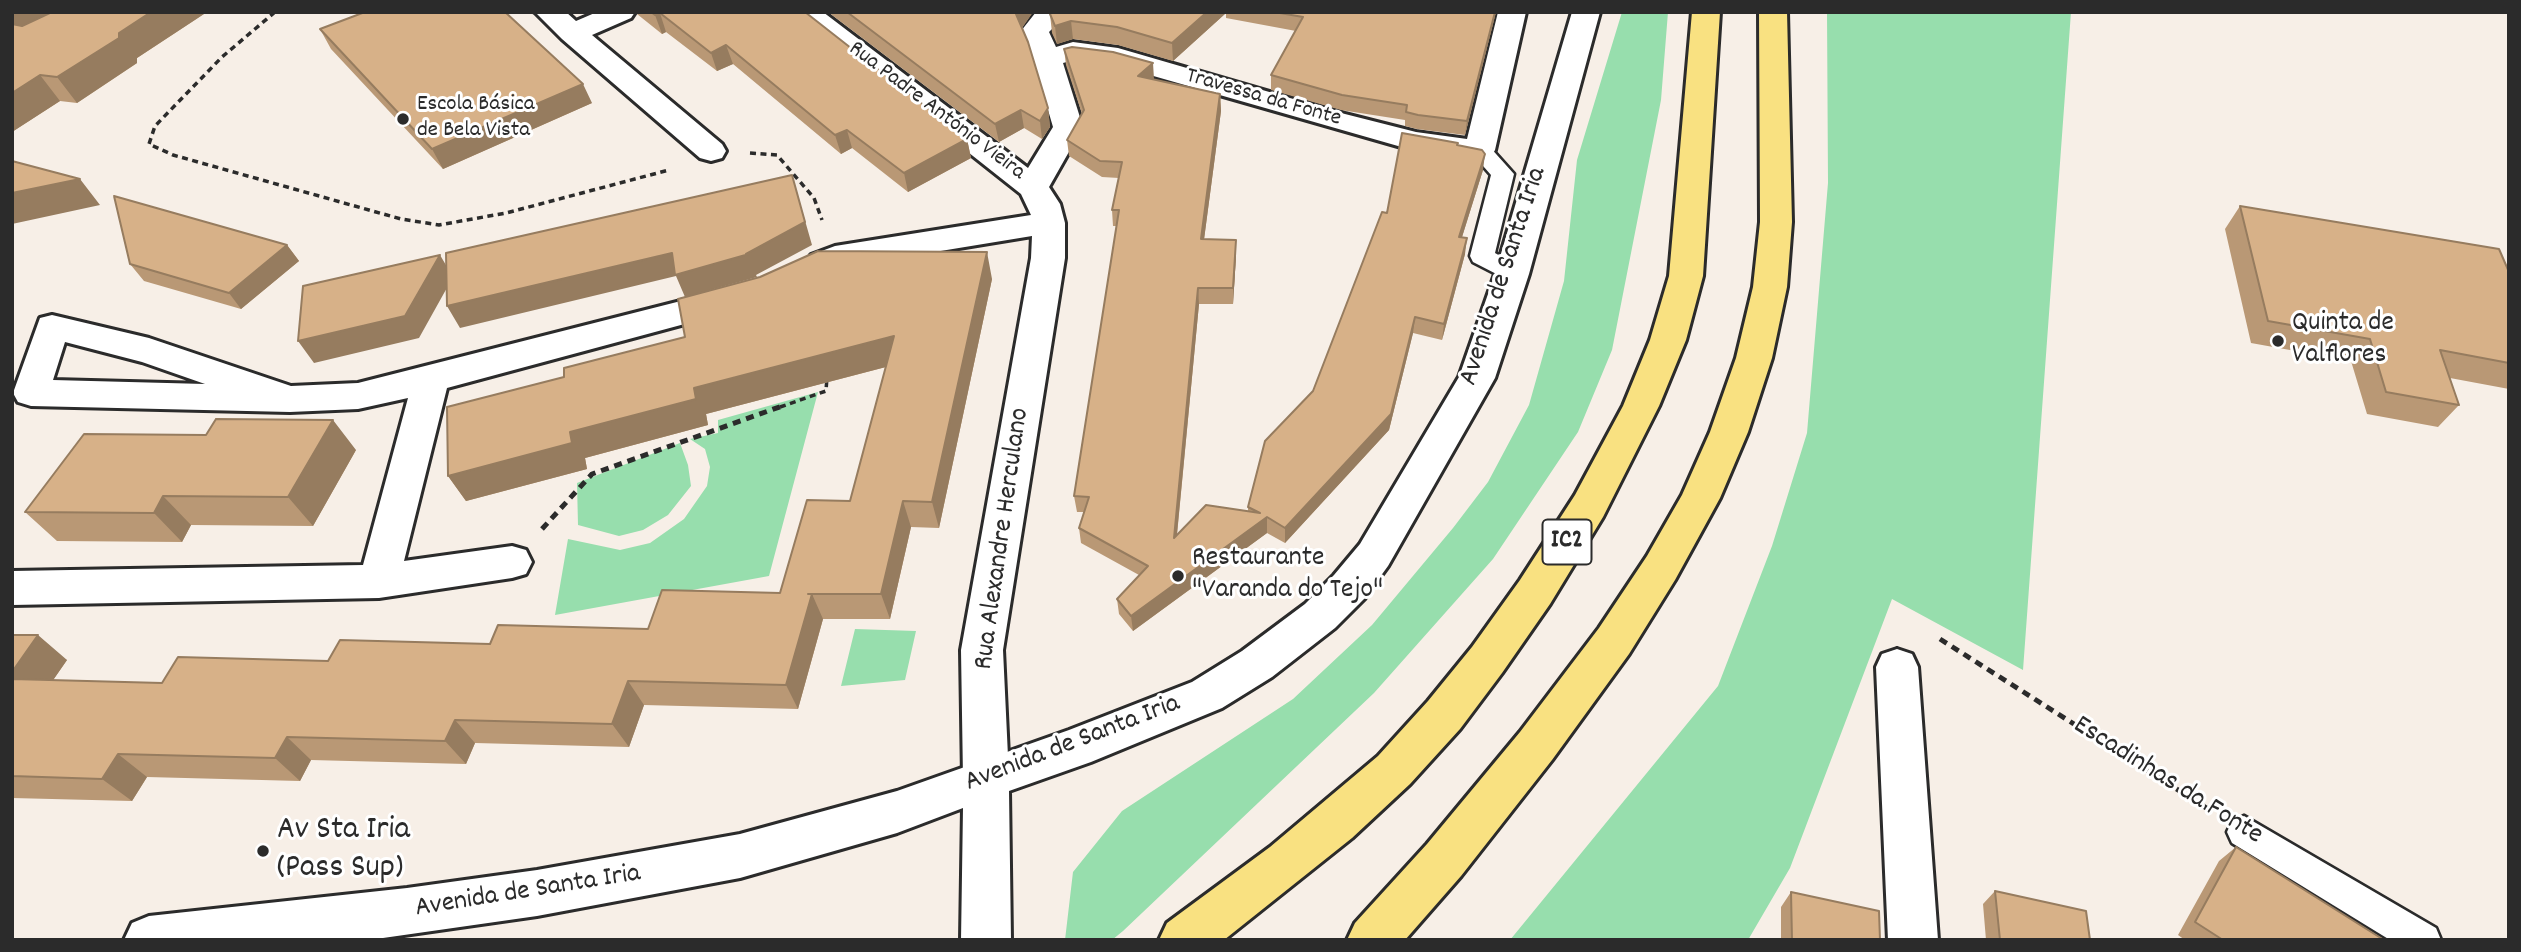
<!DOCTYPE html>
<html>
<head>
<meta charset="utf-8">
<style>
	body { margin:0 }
	#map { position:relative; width:2521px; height:952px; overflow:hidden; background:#f7efe7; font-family:Dekko,sans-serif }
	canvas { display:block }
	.frame { position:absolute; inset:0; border:14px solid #2b2b2b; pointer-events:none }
</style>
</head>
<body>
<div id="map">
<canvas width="2521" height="952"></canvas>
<div class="frame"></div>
</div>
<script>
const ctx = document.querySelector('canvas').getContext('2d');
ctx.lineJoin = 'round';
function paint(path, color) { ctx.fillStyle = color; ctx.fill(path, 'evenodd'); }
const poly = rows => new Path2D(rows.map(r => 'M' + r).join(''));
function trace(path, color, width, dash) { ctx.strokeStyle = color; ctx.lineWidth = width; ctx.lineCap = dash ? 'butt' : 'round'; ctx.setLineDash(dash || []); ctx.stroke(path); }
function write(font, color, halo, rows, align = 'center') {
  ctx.font = font + ' Dekko,sans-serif'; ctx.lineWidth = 6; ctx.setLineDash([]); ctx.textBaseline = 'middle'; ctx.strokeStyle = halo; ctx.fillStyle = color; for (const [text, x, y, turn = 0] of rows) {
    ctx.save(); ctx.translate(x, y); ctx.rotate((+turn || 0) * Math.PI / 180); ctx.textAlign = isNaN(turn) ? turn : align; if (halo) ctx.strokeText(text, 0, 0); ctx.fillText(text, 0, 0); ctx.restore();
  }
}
const green = poly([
	[1622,12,1668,12,1661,100,1612,350,1578,432,1493,559,1374,693,1123,931,1112,940,1065,940,1073,872,1122,811,1293,699,1372,625,1453,528,1488,482,1529,405,1564,281,1577,160],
	[1827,12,2071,12,2023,670,1892,599,1790,868,1748,940,1510,940,1718,686,1772,546,1807,433,1828,183],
	[818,392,769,576,555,615,568,539,620,550,650,543,684,519,707,486,710,467,705,449,690,439,718,433,718,420],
	[680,443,688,465,691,486,668,515,643,530,619,536,578,525,577,483],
	[855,629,916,631,905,680,841,686]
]);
const pathFar1 = poly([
	[275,12,222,57,155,126,149,144,173,155,401,219,439,225,506,213,669,170],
	[750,153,777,155,814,198,822,220],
	[780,407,826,391,827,377]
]);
const path = poly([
	[542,529,592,474,785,405],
	[1940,639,2208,809]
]);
const lane = poly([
	[1480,143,1488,145,1514,174,1495,253,1521,268,1524,274,1521,280,1512,282,1473,262,1470,256,1491,175,1469,150,1472,145,1480,143],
	[2244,816,2436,928,2441,940,2390,940,2232,843,2227,832,2232,821,2244,816]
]);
const street = poly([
	[535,12,566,12,576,21,597,12,635,12,631,18,592,35,722,144,726,151,722,158,711,161,700,158,562,39,535,12],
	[791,12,823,12,1028,168,1053,127,1033,59,1021,31,1036,12,1069,12,1049,32,1056,47,1073,42,1118,48,1345,114,1416,132,1467,139,1498,12,1526,12,1495,150,1491,157,1480,160,1405,148,1115,65,1074,60,1063,63,1083,127,1049,187,1060,204,1065,223,1065,258,1003,650,1009,778,1002,793,986,799,970,793,963,778,961,650,1031,258,1032,236,843,267,823,274,811,271,806,263,811,255,835,246,1031,215,1021,194,791,12],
	[732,288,744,292,749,300,744,308,447,388,404,561,512,546,526,550,532,562,526,574,512,578,379,598,12,605,12,571,363,565,408,398,358,409,290,412,31,406,18,402,13,393,40,318,52,315,149,338,291,386,358,383,732,288],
	[65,342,142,362,205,384,53,380,65,342],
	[1897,649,1912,654,1918,667,1938,940,1888,940,1876,667,1882,654,1897,649]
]);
const secondary = poly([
	[1572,12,1600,12,1529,274,1495,378,1388,566,1364,599,1335,628,1272,677,1222,708,1091,762,1009,791,1011,940,961,940,963,808,897,833,740,878,537,916,369,940,124,940,132,923,149,916,407,888,537,870,740,834,897,791,1069,730,1192,682,1242,651,1305,604,1334,575,1360,544,1459,377,1495,274,1572,12]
]);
const highway = poly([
	[1692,12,1720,12,1703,276,1686,340,1659,406,1603,517,1550,604,1502,673,1460,729,1410,784,1352,838,1224,940,1159,940,1167,923,1270,847,1378,756,1428,701,1472,647,1520,580,1575,495,1623,406,1650,340,1669,276,1692,12],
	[1759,12,1787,12,1792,222,1787,287,1772,358,1748,432,1720,498,1675,580,1629,654,1552,760,1461,876,1405,940,1347,940,1355,923,1427,844,1520,732,1599,628,1647,556,1682,495,1710,432,1736,358,1753,287,1760,222,1759,12]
]);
const wall = poly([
	[12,12,207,12,137,58,137,63,77,103,60,101,12,132],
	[636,12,805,12,967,139,971,158,908,192,852,148,841,154,733,64,717,71,666,32,662,34,637,14],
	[828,12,1033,12,1022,28,1048,108,1050,127,1042,139,1024,128,999,142],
	[1052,12,1496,12,1465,135,1417,129,1405,126,1405,120,1341,110,1271,90,1271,75,1296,31,1226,18,1226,13,1173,61,1118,45,1073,39,1057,44,1052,33,1050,14],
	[320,29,592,103,443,169,331,49],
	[1064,49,1154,79,1153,80,1220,94,1221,111,1204,239,1236,240,1236,256,1233,304,1199,304,1177,535,1248,511,1248,507,1313,391,1387,213,1458,145,1483,170,1462,237,1465,254,1442,340,1413,333,1389,430,1285,543,1267,533,1133,631,1119,614,1117,599,1139,575,1081,543,1079,528,1084,512,1077,512,1074,496,1117,226,1113,226,1112,210,1119,178,1102,177,1069,156,1067,140,1082,114,1066,65],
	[2240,206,2509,272,2509,389,2450,378,2459,405,2438,427,2367,414,2351,361,2251,343,2225,229],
	[287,245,299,261,241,309,144,281,130,264],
	[992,279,939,528,911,527,890,619,823,619,798,709,644,705,629,747,475,743,466,764,311,760,300,781,147,777,132,801,12,798,12,635,67,660,53,680,162,683,328,661,490,644,648,629,780,593,850,501,886,367,706,414,708,425,585,458,587,469,466,501,448,476],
	[356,450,313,526,191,525,182,542,57,541,25,512],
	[2236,847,2384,940,2185,940,2178,935,2219,861],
	[1995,891,2090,940,1986,940,1983,904],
	[1791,892,1880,940,1781,940,1781,907]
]);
const shadedWall = poly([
	[12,12,66,12,30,32,12,25],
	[151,12,207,12,137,58,137,63,77,103,57,77,119,33],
	[1017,12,1033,12,1019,32,1016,14],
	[1207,12,1226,12,1226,13,1173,61,1172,43],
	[1495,12,1496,12,1465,135,1467,121],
	[660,13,666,32,662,34,655,15],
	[1071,21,1073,39,1057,44,1055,26],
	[726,45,733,64,717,71,711,53],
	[1153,63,1154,79,1139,93,1138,76],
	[40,75,60,101,12,132,12,93],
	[583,84,592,103,443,169,432,149],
	[1220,94,1221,111,1202,255,1201,239],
	[1048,108,1050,127,1042,139,1040,121],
	[1021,110,1024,128,999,142,995,124],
	[847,130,852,148,841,154,835,135],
	[967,139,971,158,908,192,904,173],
	[1485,154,1483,170,1457,253,1459,237],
	[792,175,812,245,756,275,757,277,685,297,676,276,460,328,447,306],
	[80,179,100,205,12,224,12,193],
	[1467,238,1465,254,1442,340,1444,324],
	[1236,240,1236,256,1233,304,1233,288],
	[287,245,299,261,241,309,229,293],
	[987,252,992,279,939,528,932,502],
	[440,255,453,277,419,338,314,363,298,341],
	[1198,288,1199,304,1175,554,1174,538],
	[1415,317,1413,333,1389,430,1285,543,1285,528],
	[894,336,901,363,706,414,708,425,585,458,587,469,466,501,448,476,694,388],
	[333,420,356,450,313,526,288,497],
	[163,496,191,525,182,542,154,513],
	[903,501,911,527,890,619,881,594],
	[1267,517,1267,533,1133,631,1131,616],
	[812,594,823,619,798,709,786,685],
	[38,635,67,660,38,702,12,682,12,672],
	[628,681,644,705,629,747,612,724],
	[455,720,475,743,466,764,445,741],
	[287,737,311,760,300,781,275,758],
	[118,754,147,777,132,801,102,779]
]);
const building = poly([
	[52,12,151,12,119,33,119,38,57,77,40,75,12,93,12,24,22,26,52,12],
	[365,12,505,12,583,84,432,149,320,29,365,12],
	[651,12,805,12,967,139,904,173,847,130,835,135,726,45,711,53,660,13,655,15,651,12],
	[847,12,1017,12,1016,14,1028,42,1048,108,1040,121,1021,110,995,124,847,12],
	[1052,12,1207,12,1172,43,1117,27,1071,21,1055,26,1050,14,1052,12],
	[1274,12,1495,12,1467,121,1418,115,1406,112,1407,105,1342,95,1271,75,1303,17,1274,12],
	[1072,47,1113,52,1153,63,1138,76,1220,94,1201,239,1236,240,1233,288,1198,288,1174,538,1206,505,1260,513,1248,507,1265,441,1313,391,1382,212,1387,213,1402,133,1458,143,1457,145,1482,150,1485,154,1459,237,1467,238,1444,324,1415,317,1391,414,1285,528,1267,517,1131,616,1117,599,1148,566,1079,528,1089,497,1074,496,1119,210,1112,210,1122,162,1100,161,1067,140,1084,110,1064,49,1072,47],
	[12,161,80,179,12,193,12,161],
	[792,175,805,222,746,254,749,254,675,275,672,253,447,306,446,253,792,175],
	[114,196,287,245,229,293,130,264,114,196],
	[2240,206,2499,249,2509,272,2509,363,2440,350,2459,405,2386,392,2370,339,2268,321,2240,206],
	[818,251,987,252,932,502,903,501,881,594,808,594,812,594,786,685,628,681,612,724,455,720,445,741,287,737,275,758,118,754,102,779,12,776,12,679,162,683,178,657,328,661,340,640,490,644,498,625,648,629,662,590,780,593,807,500,850,501,894,336,694,388,696,399,570,432,572,443,448,476,447,407,564,377,564,368,685,337,678,299,760,277,818,251],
	[440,255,405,316,298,341,303,286,440,255],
	[216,419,333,420,288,497,163,496,154,513,25,512,84,434,206,435,216,419],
	[12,635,38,635,12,672,12,635],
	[2236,847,2384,940,2223,940,2195,922,2236,847],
	[1995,891,2086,911,2090,940,2000,940,1995,891],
	[1791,892,1879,911,1880,940,1792,940,1791,892]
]);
const markers = [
	[403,119,7,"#2b2b2b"],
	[2278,341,7,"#2b2b2b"],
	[1178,576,7,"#2b2b2b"],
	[263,851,7,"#2b2b2b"]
];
const farStreetnames = [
	["Travessa da Fonte",1263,99,16],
	["Rua Padre António Vieira",936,112,37]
];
const farPoinames = [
	["Escola Básica",417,106],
	["de Bela Vista",417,132]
];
const shields = [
	[1567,542,49]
];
const shieldNames = [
	["IC2",1567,542]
];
const streetNames = [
	["Avenida de Santa Iria",1505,277,-72],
	["Rua Alexandre Herculano",1004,539,-82],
	["Avenida de Santa Iria",1073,745,-21],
	["Escadinhas da Fonte",2167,782,32],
	["Avenida de Santa Iria",528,893,-9]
];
const poiNames = [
	["Quinta de",2292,325],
	["Valflores",2292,357],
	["Restaurante",1192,560],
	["\"Varanda do Tejo\"",1192,592]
];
const nearPoinames = [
	["Av Sta Iria",277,832],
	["(Pass Sup)",277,870]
];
paint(green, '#97dead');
trace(lane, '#2b2b2b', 5);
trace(street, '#2b2b2b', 6);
trace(secondary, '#2b2b2b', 6);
trace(highway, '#2b2b2b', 6);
trace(pathFar1, '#2b2b2b', 3.5, [6, 4.5]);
trace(path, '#2b2b2b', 5, [8, 6]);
paint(lane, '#fff');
paint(street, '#fff');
paint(secondary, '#fff');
paint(highway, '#f9e181');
paint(wall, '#b99875');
paint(shadedWall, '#967c5f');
paint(building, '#d7b188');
trace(building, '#967c5f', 2);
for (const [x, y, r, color] of markers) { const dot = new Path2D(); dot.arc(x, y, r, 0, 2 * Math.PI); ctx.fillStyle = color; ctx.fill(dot); trace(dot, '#fff', 2.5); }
write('23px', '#2b2b2b', '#fff', farStreetnames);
write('23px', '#2b2b2b', '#fff', farPoinames, 'left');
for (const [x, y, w] of shields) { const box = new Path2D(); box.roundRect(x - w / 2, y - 22.5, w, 45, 5); ctx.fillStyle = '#fff'; ctx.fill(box); trace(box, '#2b2b2b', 2); }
write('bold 26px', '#2b2b2b', null, shieldNames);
write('28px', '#2b2b2b', '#fff', streetNames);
write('28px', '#2b2b2b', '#fff', poiNames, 'left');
write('33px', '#2b2b2b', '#fff', nearPoinames, 'left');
</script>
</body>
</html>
